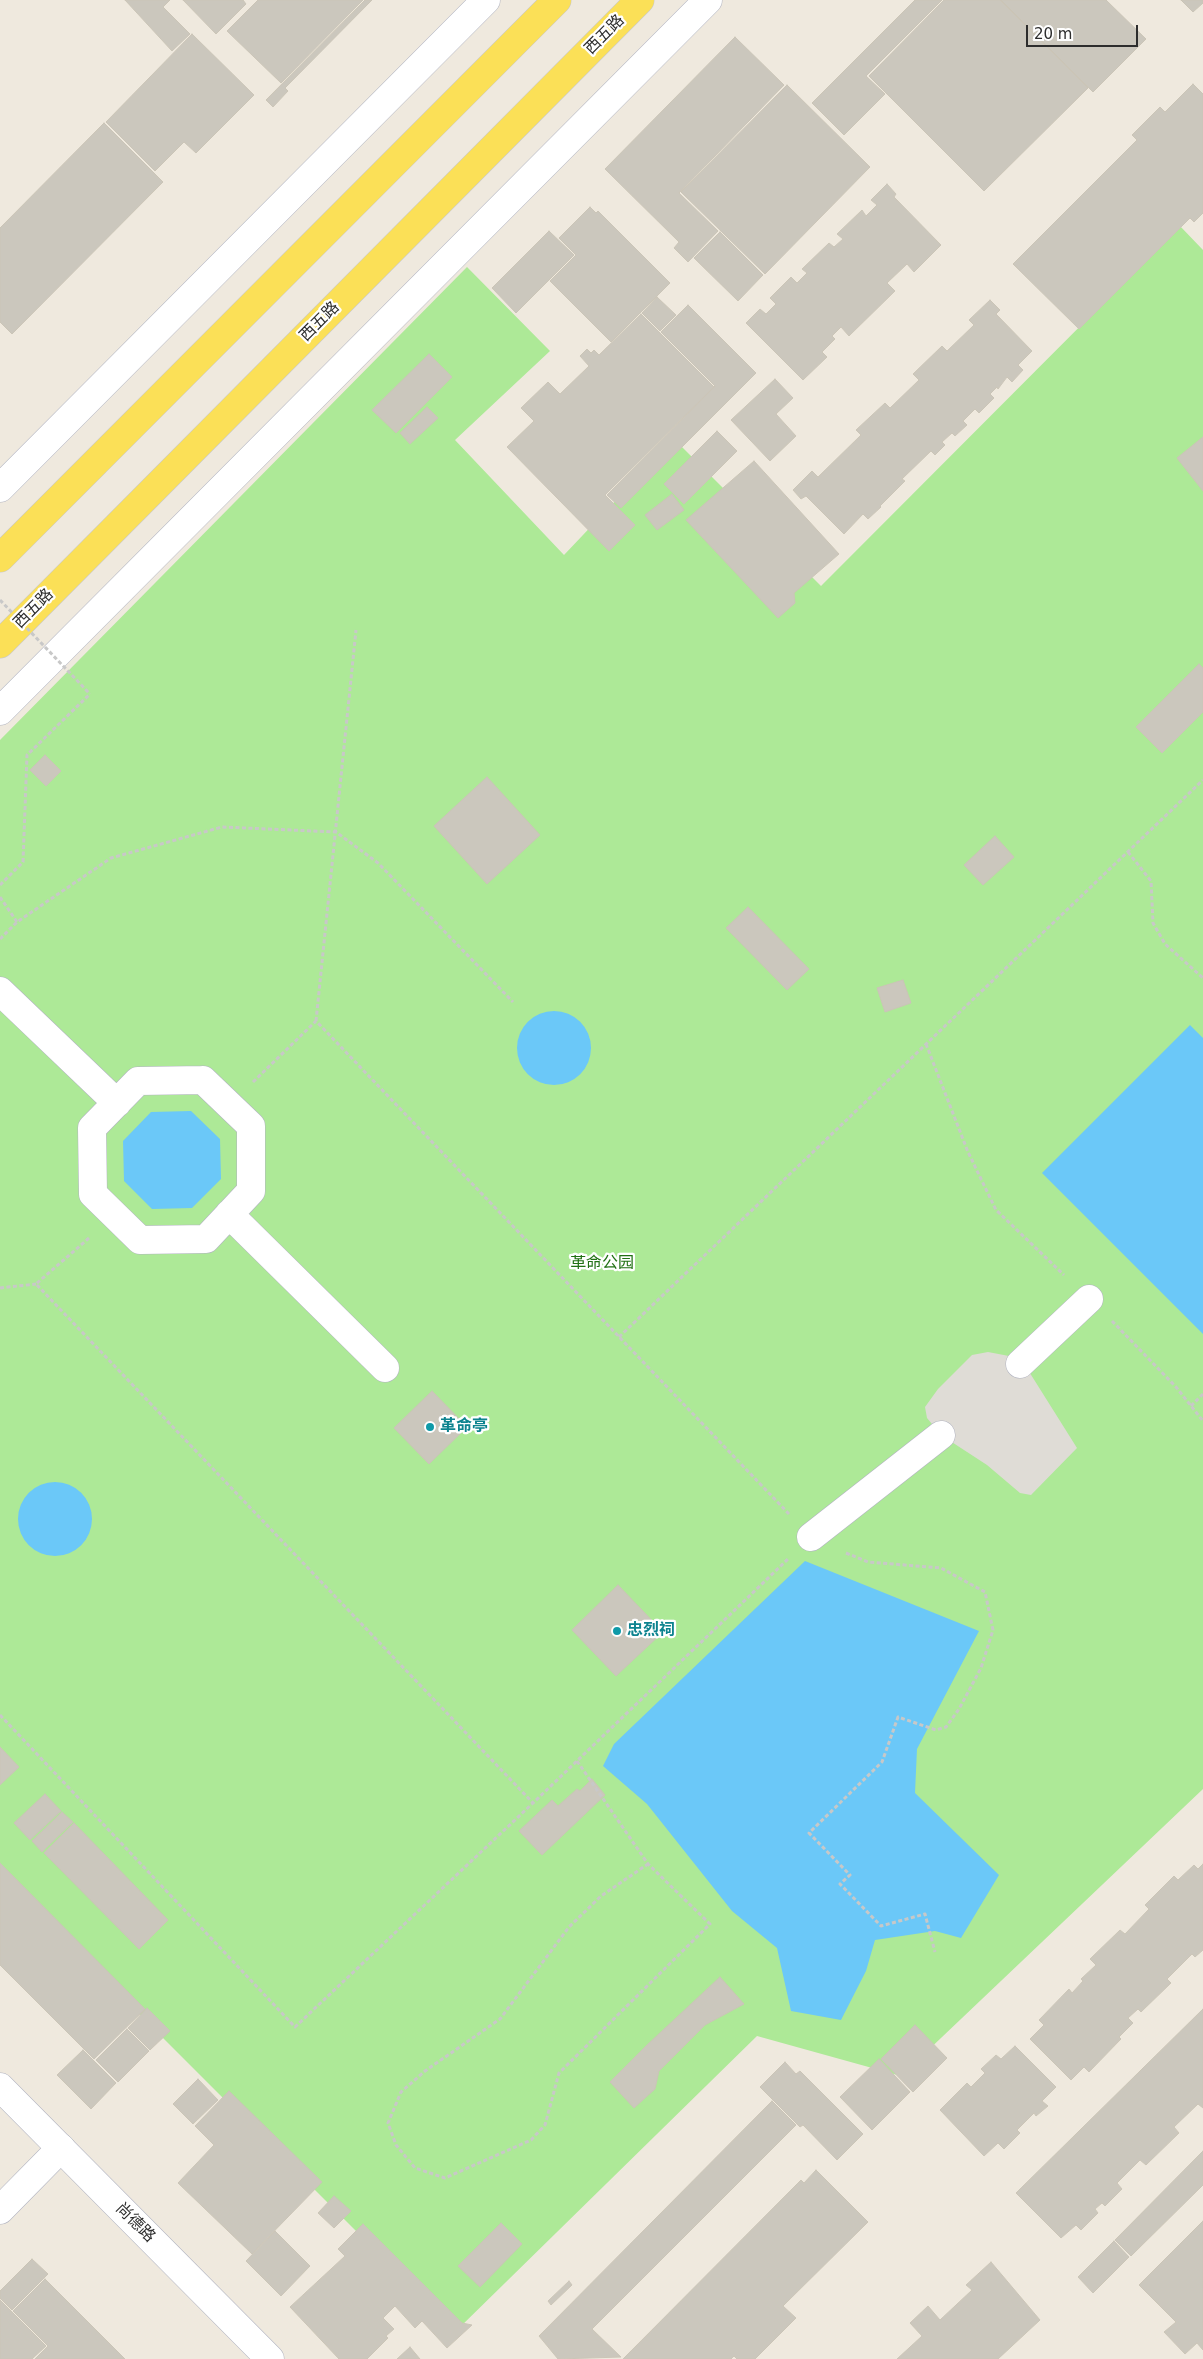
<!DOCTYPE html>
<html>
<head>
<meta charset="utf-8">
<style>
	body { margin:0 }
	#map { position:relative; width:1203px; height:2359px; overflow:hidden; background:#efe9de; font-family:"DejaVu Sans",sans-serif }
	canvas { display:block }
	.scale { position:absolute; left:1026px; top:25px; width:112px; height:22px; box-sizing:border-box; border:2px solid #2d2d2d; border-top:0; padding-left:6px; font-size:15px; line-height:18px; white-space:nowrap; color:#2d2d2d; -webkit-text-stroke:4px #fff; paint-order:stroke }
</style>
</head>
<body>
<div id="map">
<canvas width="1203" height="2359"></canvas>
<div class="scale">20 m</div>
</div>
<script>
const ctx = document.querySelector('canvas').getContext('2d');
ctx.lineJoin = 'round';
function paint(path, color) { ctx.fillStyle = color; ctx.fill(path, 'evenodd'); }
const poly = rows => new Path2D(rows.map(r => 'M' + r).join(''));
function trace(path, color, width, dash) { ctx.strokeStyle = color; ctx.lineWidth = width; ctx.lineCap = dash ? 'butt' : 'round'; ctx.setLineDash(dash || []); ctx.stroke(path); }
function write(font, color, halo, rows, align = 'center') {
  ctx.font = font + ' "DejaVu Sans","Noto Sans SC",sans-serif'; ctx.lineWidth = 4.5; ctx.setLineDash([]); ctx.textBaseline = 'middle'; ctx.strokeStyle = halo; ctx.fillStyle = color; for (const [text, x, y, turn = 0] of rows) {
    ctx.save(); ctx.translate(x, y); ctx.rotate((+turn || 0) * Math.PI / 180); ctx.textAlign = isNaN(turn) ? turn : align; if (halo) ctx.strokeText(text, 0, 0); ctx.fillText(text, 0, 0); ctx.restore();
  }
}
const green = poly([
	[1180,226,1203,250,1203,1789,901,2076,757,2036,456,2331,0,1875,0,740,467,267,550,351,455,440,564,555,674,439,821,586]
]);
const plaza = poly([
	[988,1352,1009,1356,1028,1370,1077,1448,1031,1495,1020,1493,987,1465,941,1435,927,1418,925,1407,938,1389,972,1355]
]);
const water = poly([
	'517 1048a37 37 0 1 1 74 0a37 37 0 1 1-74 0Z',
	[1190,1025,1203,1038,1203,1334,1042,1173],
	[191,1111,220,1139,221,1179,192,1208,152,1209,124,1181,123,1141,151,1112],
	'18 1519a37 37 0 1 1 74 0a37 37 0 1 1-74 0Z',
	[805,1561,979,1631,917,1749,915,1793,999,1875,961,1938,935,1931,875,1940,866,1971,841,2020,791,2011,777,1948,732,1911,647,1804,603,1766,614,1744]
]);
const building = poly([
	[125,0,170,0,163,7,190,34,172,51,125,0],
	[183,0,243,0,246,4,216,34,183,0],
	[258,0,363,0,281,83,227,31,258,0],
	[365,0,372,0,285,88,288,91,273,107,266,100,365,0],
	[915,0,942,0,866,76,885,94,844,135,812,103,915,0],
	[944,0,1000,0,1088,88,984,191,869,76,944,0],
	[1001,0,1106,0,1146,39,1093,92,1001,0],
	[1181,0,1203,0,1203,3,1193,12,1181,0],
	[192,34,254,95,196,153,184,142,155,171,106,122,192,34],
	[735,37,784,85,679,193,718,231,688,262,674,248,679,242,605,169,735,37],
	[1193,84,1203,94,1203,213,1194,222,1190,218,1079,329,1013,264,1137,140,1132,135,1160,107,1165,112,1193,84],
	[787,85,870,167,765,274,681,192,787,85],
	[104,123,163,182,12,334,0,322,0,228,104,123],
	[887,184,896,194,894,197,941,245,914,272,907,264,887,283,895,291,849,336,841,327,832,336,835,339,822,352,827,357,803,380,746,323,760,309,766,314,776,304,770,298,791,277,797,283,807,273,802,269,829,243,834,247,843,239,837,234,862,210,866,216,877,205,871,200,887,184],
	[590,207,596,213,598,211,670,283,611,342,550,281,576,255,559,238,590,207],
	[549,231,574,255,516,313,492,288,549,231],
	[720,232,763,275,738,301,694,258,720,232],
	[657,297,676,315,660,331,642,313,657,297],
	[990,300,1000,310,996,314,1032,351,1018,365,1023,370,1012,382,1007,377,998,389,997,387,990,394,994,398,979,413,975,409,963,421,967,425,955,436,952,433,942,442,945,445,935,455,931,451,902,479,905,481,880,506,881,507,868,519,863,514,844,534,806,496,801,499,793,490,812,471,818,477,861,435,856,430,885,403,890,408,919,380,913,374,942,346,947,351,974,325,969,320,990,300],
	[688,305,756,373,621,508,607,495,715,386,661,332,688,305],
	[641,314,714,387,605,495,635,525,609,551,507,447,534,421,521,408,548,382,560,394,589,366,580,356,587,349,591,353,594,350,599,355,641,314],
	[429,354,452,377,396,433,372,410,429,354],
	[775,379,793,398,776,414,796,436,770,461,731,420,775,379],
	[427,407,438,418,410,444,400,433,427,407],
	[717,431,737,451,684,504,664,484,717,431],
	[1203,437,1203,491,1177,458,1203,437],
	[754,461,839,554,794,593,795,603,778,618,686,520,754,461],
	[672,494,684,510,657,530,645,515,672,494],
	[1199,664,1203,668,1203,712,1162,753,1136,727,1199,664],
	[45,755,61,771,46,786,30,770,45,755],
	[487,777,540,835,487,884,434,826,487,777],
	[995,836,1014,857,983,885,964,865,995,836],
	[748,907,809,969,787,990,726,928,748,907],
	[903,980,911,1003,885,1012,877,988,903,980],
	[432,1391,467,1427,429,1464,394,1428,432,1391],
	[618,1585,663,1632,616,1676,572,1630,618,1585],
	[0,1747,19,1767,0,1785,0,1747],
	[592,1779,605,1795,542,1855,519,1831,552,1800,558,1806,577,1789,580,1791,592,1779],
	[45,1794,61,1811,30,1840,14,1823,45,1794],
	[62,1812,73,1822,42,1852,32,1841,62,1812],
	[74,1823,168,1920,139,1949,44,1853,74,1823],
	[0,1863,145,2009,94,2059,0,1965,0,1863],
	[1203,1864,1203,1950,1195,1957,1192,1954,1167,1979,1171,1983,1141,2012,1138,2009,1128,2018,1133,2023,1119,2037,1121,2039,1089,2072,1084,2067,1071,2080,1030,2039,1044,2025,1039,2020,1069,1989,1072,1993,1083,1981,1081,1979,1096,1965,1090,1959,1120,1930,1125,1934,1149,1909,1145,1905,1174,1876,1178,1880,1194,1865,1198,1869,1203,1864],
	[720,1977,744,2004,705,2025,659,2071,655,2089,634,2108,610,2082,647,2045,720,1977],
	[147,2008,170,2031,150,2050,128,2028,147,2008],
	[1203,2009,1203,2108,1198,2104,1174,2127,1179,2133,1146,2165,1140,2160,1117,2183,1122,2189,1105,2206,1102,2203,1095,2209,1098,2213,1081,2230,1076,2225,1061,2238,1016,2193,1203,2009],
	[915,2025,947,2058,913,2092,881,2059,915,2025],
	[127,2029,149,2051,118,2082,96,2060,127,2029],
	[1015,2046,1056,2087,1042,2101,1048,2106,1036,2116,1034,2113,1017,2130,1020,2133,1004,2149,998,2143,984,2156,940,2110,967,2083,971,2087,985,2073,981,2069,996,2055,1001,2059,1015,2046],
	[83,2050,116,2083,91,2109,57,2075,83,2050],
	[879,2059,910,2092,872,2130,840,2097,879,2059],
	[785,2062,796,2074,800,2071,863,2134,837,2160,803,2125,800,2127,760,2087,785,2062],
	[198,2079,218,2100,193,2124,173,2104,198,2079],
	[229,2091,322,2182,252,2254,178,2183,214,2145,195,2126,229,2091],
	[772,2101,796,2125,592,2329,621,2357,558,2359,539,2336,772,2101],
	[1203,2151,1203,2185,1131,2256,1115,2240,1203,2151],
	[816,2170,868,2222,783,2306,796,2318,755,2359,737,2359,734,2356,731,2359,623,2359,801,2180,804,2183,816,2170],
	[334,2196,351,2211,334,2228,318,2213,334,2196],
	[1203,2221,1203,2350,1197,2343,1185,2354,1164,2332,1176,2322,1139,2285,1203,2221],
	[501,2223,522,2244,480,2287,458,2266,501,2223],
	[363,2224,462,2323,472,2325,447,2348,422,2321,415,2328,395,2306,383,2318,394,2329,386,2336,388,2338,367,2359,339,2359,290,2307,345,2256,338,2249,363,2224],
	[275,2231,310,2266,281,2296,246,2261,275,2231],
	[1114,2241,1129,2257,1093,2293,1078,2277,1114,2241],
	[32,2259,48,2274,12,2310,0,2298,0,2291,32,2259],
	[991,2262,1040,2320,998,2359,897,2359,922,2336,910,2323,928,2306,940,2320,972,2290,966,2285,991,2262],
	[45,2279,125,2359,35,2359,48,2346,13,2311,45,2279],
	[569,2281,572,2285,551,2305,548,2301,569,2281],
	[0,2300,46,2346,32,2359,0,2359,0,2300],
	[410,2347,420,2359,397,2359,410,2347]
]);
const path = poly([
	[1128,852,1151,881,1153,923,1165,944,1203,978],
	[0,885,23,862,27,755,90,694],
	[0,897,17,922],
	[0,939,17,922,111,858,222,827,336,832,378,863,513,1002],
	[316,1021,356,630],
	[926,1044,968,1152,996,1210,1064,1275],
	[253,1082,316,1021,789,1514],
	[89,1238,36,1284,533,1803,788,1559],
	[0,1288,36,1284],
	[1112,1321,1176,1387,1203,1421],
	[619,1337,1203,780],
	[1191,1406,1203,1394],
	[846,1553,868,1562,941,1568,985,1592,993,1630,981,1668,959,1709,946,1727,936,1730,898,1717,882,1762,809,1833,850,1875,840,1884,881,1926,925,1914,935,1952],
	[0,1715,295,2027,533,1803],
	[577,1761,648,1864,710,1924,559,2073,545,2125,531,2140,445,2178,415,2168,396,2145,388,2123,401,2092,425,2071,500,2019,569,1927,601,1896,648,1864]
]);
const pedestrian = poly([
	[0,991,117,1103],
	[203,1080,251,1126,251,1191,206,1239,140,1240,93,1194,92,1128,138,1081,203,1080],
	[229,1214,385,1368],
	[1020,1364,1089,1299],
	[811,1537,941,1435]
]);
const minor = poly([
	[0,488,486,0],
	[0,711,708,0],
	[0,2210,61,2148]
]);
const tertiary = poly([
	[0,2087,270,2359]
]);
const primary = poly([
	[0,558,557,0],
	[0,644,640,0]
]);
const pathBridge = poly([
	[0,600,90,694]
]);
const markers = [
	[430,1427,5,"#0f9aa8"],
	[617,1631,5,"#0f9aa8"]
];
const streetNames = [
	["西五路",605,35,-45],
	["西五路",320,322,-45],
	["西五路",34,609,-45],
	["尚德路",135,2223,45]
];
const parkNames = [
	["革命公园",602,1264]
];
const cultureNames = [
	["革命亭",440,1427],
	["忠烈祠",627,1631]
];
paint(green, '#ade997');
paint(plaza, '#dfdcd6');
paint(water, '#6bc8f8');
paint(building, '#cbc7bd');
trace(building, '#cbc5b7', 1);
trace(pedestrian, '#b2b4c1', 29);
trace(minor, '#b2b4c1', 29);
trace(tertiary, '#b2b4c1', 29);
trace(primary, '#c8c8c8', 29);
trace(path, '#c8c8c8', 3, [4, 2.5]);
trace(pedestrian, '#fff', 28);
trace(minor, '#fff', 28);
trace(tertiary, '#fff', 28);
trace(primary, '#fbe057', 28);
trace(pathBridge, '#c8c8c8', 3, [4, 2.5]);
for (const [x, y, r, color] of markers) { const dot = new Path2D(); dot.arc(x, y, r, 0, 2 * Math.PI); ctx.fillStyle = color; ctx.fill(dot); trace(dot, '#fff', 2); }
write('16px', '#2d2d2d', '#fff', streetNames);
write('16px', '#227115', '#fff', parkNames);
write('bold 16px', '#0d838f', '#fff', cultureNames, 'left');
</script>
</body>
</html>
